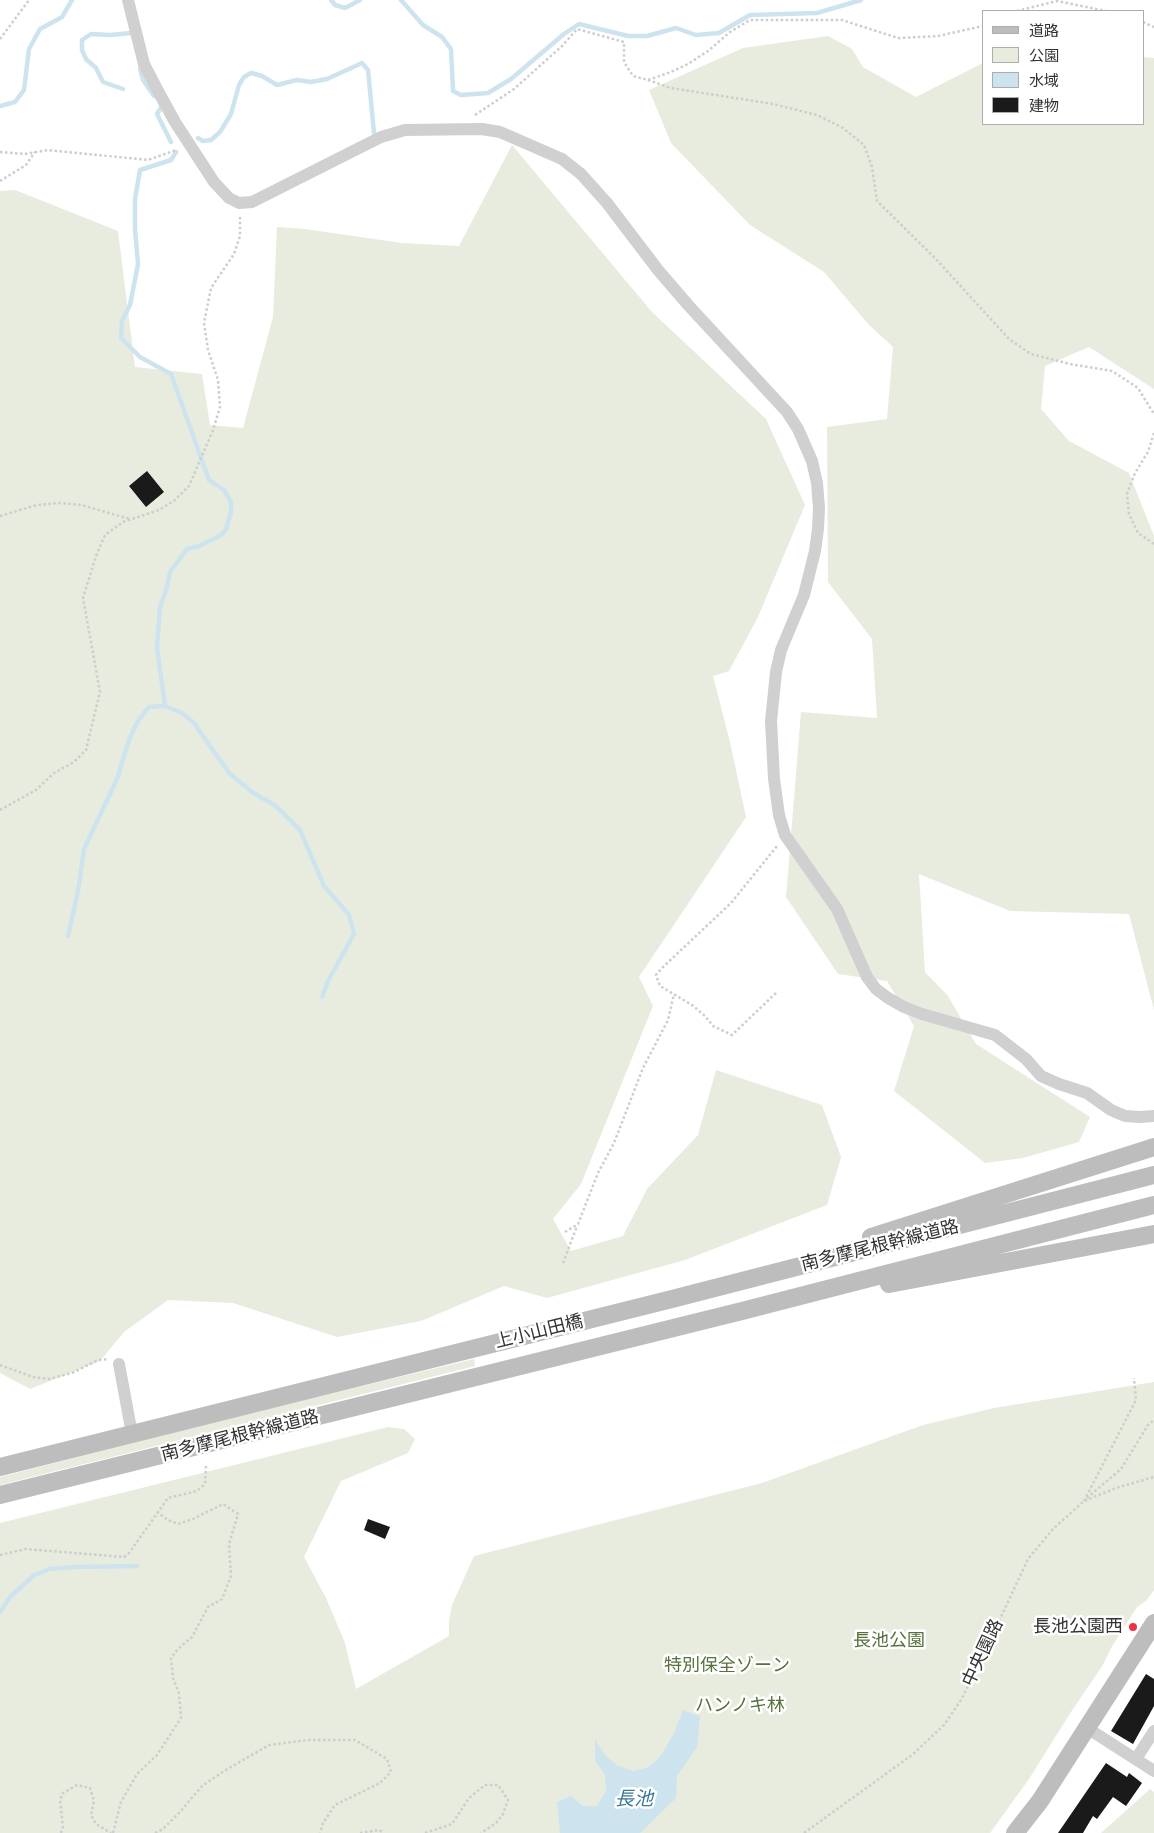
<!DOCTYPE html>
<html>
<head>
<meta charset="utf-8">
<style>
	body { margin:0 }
	#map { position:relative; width:1154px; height:1833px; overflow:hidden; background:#fff; font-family:"Noto Sans","Noto Sans JP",sans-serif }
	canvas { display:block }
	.legend { position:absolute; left:982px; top:10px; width:162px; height:115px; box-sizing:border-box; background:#fff; border:1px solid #adadad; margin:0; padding:6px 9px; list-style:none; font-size:15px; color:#333 }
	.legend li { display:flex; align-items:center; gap:10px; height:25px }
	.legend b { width:25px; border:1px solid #adadad }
</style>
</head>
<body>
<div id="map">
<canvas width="1154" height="1833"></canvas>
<ul class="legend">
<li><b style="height:6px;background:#bdbdbd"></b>道路</li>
<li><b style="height:14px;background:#e7ecde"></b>公園</li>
<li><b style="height:14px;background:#cde4ef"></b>水域</li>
<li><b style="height:14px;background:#1a1a1a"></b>建物</li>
</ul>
</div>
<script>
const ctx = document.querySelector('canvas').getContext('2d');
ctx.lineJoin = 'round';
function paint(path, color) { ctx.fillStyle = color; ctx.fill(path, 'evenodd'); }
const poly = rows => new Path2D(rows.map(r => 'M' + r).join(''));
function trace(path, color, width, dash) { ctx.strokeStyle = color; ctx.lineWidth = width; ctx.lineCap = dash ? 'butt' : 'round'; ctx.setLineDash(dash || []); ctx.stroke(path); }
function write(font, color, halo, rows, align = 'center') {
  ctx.font = font + ' "Noto Sans","Noto Sans JP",sans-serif'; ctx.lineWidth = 5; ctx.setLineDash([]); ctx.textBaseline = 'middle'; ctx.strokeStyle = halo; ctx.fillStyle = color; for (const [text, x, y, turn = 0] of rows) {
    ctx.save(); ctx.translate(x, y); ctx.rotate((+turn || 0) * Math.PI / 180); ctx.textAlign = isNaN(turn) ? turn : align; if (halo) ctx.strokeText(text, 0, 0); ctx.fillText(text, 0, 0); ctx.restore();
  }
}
const green = poly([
	[828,36,852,49,863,67,916,97,983,63,983,124,1143,124,1143,57,1154,58,1154,389,1089,347,1045,366,1041,409,1069,441,1129,473,1154,536,1154,1010,1129,914,1010,911,919,874,925,972,948,996,976,1044,1090,1117,1079,1142,1023,1158,985,1163,894,1091,914,1026,887,981,838,974,786,897,801,712,877,718,872,639,828,582,827,427,887,419,893,347,869,325,824,272,750,225,671,143,649,90,743,48],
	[512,145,652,312,766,419,805,505,758,617,729,671,713,676,730,742,746,817,639,977,653,1006,581,1184,553,1219,571,1251,623,1236,647,1189,698,1135,716,1070,822,1105,841,1157,827,1205,685,1260,547,1298,504,1286,421,1321,337,1337,233,1303,168,1300,124,1332,100,1361,30,1389,0,1373,0,191,15,190,118,231,135,367,202,374,210,425,243,428,273,317,277,227,305,229,402,243,459,246],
	[474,1359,475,1366,0,1485,0,1477,234,1417],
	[1154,1382,1154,1590,1146,1601,1137,1607,1111,1648,1103,1665,1071,1712,1029,1779,990,1833,0,1833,0,1523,388,1427,404,1429,415,1439,408,1453,341,1481,304,1557,326,1598,345,1643,356,1689,449,1636,449,1620,452,1605,474,1556,762,1483,923,1425,994,1408],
	[1150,1789,1154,1792,1154,1833,1101,1833]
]);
const water = poly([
	[683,1710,700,1716,697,1747,677,1776,676,1798,640,1833,560,1833,557,1802,571,1796,583,1806,597,1806,606,1791,605,1775,595,1760,595,1739,604,1754,618,1766,634,1771,649,1767,662,1754,674,1733]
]);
const stream = poly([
	[331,0,335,5,345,8,360,0],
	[401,0,423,25,442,37,451,49,453,91,461,95,488,93,511,79,564,34,579,24,628,36,647,36,676,28,696,35,719,33,750,15,817,13,861,0],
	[140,69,143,80,154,96],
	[123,89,103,82,96,68,86,59,82,50,82,40,91,34,110,35,131,33],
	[161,104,162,106,157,114,171,142],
	[0,106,15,102,24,90,29,49,40,29,62,17,72,0],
	[198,138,203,141,211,140,220,132,231,114,239,85,244,77,251,73,262,76,277,85,297,80,311,82,327,79,362,63,368,70,374,133],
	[165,706,157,647,160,607,166,590,170,572,187,549,199,546,221,535,226,529,231,512,231,502,224,490,209,480,171,374,140,357,121,338,122,321,130,305,138,264,135,229,135,199,140,170,171,160,176,152],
	[68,936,78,891,84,849,117,779,129,740,138,721,149,707,165,706,182,713,194,723,229,773,252,792,276,806,300,830,324,886,338,902,349,915,354,934,328,981,322,997],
	[0,1612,10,1597,33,1576,49,1569,74,1567,137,1566]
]);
const building = poly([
	[147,471,164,492,146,507,129,486],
	[368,1519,390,1527,385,1539,364,1530],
	[1146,1674,1154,1679,1154,1706,1133,1744,1111,1731],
	[1106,1763,1127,1777,1129,1773,1142,1783,1126,1806,1113,1797,1097,1819,1093,1816,1083,1833,1058,1833]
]);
const path = poly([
	[1017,11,1057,1,1106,11],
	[1143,22,1154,27],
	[0,39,29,0],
	[648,80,671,88,773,104,817,115,843,128,864,145,872,167,877,201,935,258,1009,339,1031,354,1070,364,1112,371,1138,388,1154,414],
	[475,115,514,89,562,46,577,29,624,42,624,62,633,76,648,80,671,72,688,64,708,51,730,32,750,20,842,20,898,38,938,36,983,26],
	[0,152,25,154,48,150,148,160,176,150],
	[0,181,26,165,35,152],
	[1154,433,1148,452,1135,473,1127,494,1129,514,1138,533,1154,544],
	[0,516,37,505,60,503,81,505,130,519],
	[0,810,36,790,54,773,74,762,86,750,100,692,83,598,96,556,105,535,123,522,159,510,175,500,189,486,213,430,220,407,218,380,208,350,204,323,211,288,234,254,240,236,240,217],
	[776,993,732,1035,713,1026,705,1016,692,1005,660,986,656,975,663,967,731,903,777,846],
	[565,1232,578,1224,598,1173,614,1143,643,1068,668,1020,674,994],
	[563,1263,577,1226],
	[0,1365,33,1377,49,1379,72,1373,98,1360,108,1359],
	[1087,1498,1121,1469,1148,1425,1154,1420],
	[1084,1501,1136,1400,1134,1378],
	[0,1555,26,1549,124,1557,129,1553,168,1498,197,1491,205,1484,206,1466],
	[61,1833,63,1827,60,1800,63,1793,77,1785,90,1788,94,1801,91,1815,96,1824,111,1833],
	[113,1833,121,1802,137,1774,157,1755,181,1718,179,1694,173,1678,171,1658,178,1649,192,1637,208,1607,222,1599,231,1576,229,1544,238,1514,223,1504,193,1519,178,1524,168,1520,158,1513],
	[155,1833,163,1829,180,1812,202,1786,224,1771,269,1745,308,1740,355,1740,387,1759,391,1772,380,1783,335,1805,323,1823,320,1833],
	[360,1833,379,1830,384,1833],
	[425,1833,452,1824,469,1798,485,1785,498,1785,508,1800,503,1814,496,1823,481,1833],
	[804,1833,912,1755,944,1725,961,1700,980,1662,1028,1559,1053,1529,1084,1501,1116,1488,1154,1477]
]);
const street = poly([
	[128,0,144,64,158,91,175,122,214,182,229,198,239,203,252,202,381,137,405,130,482,129,500,132,562,159,581,174,607,203,658,270,689,306,787,412,798,429,812,461,817,483,819,508,818,529,815,551,804,595,781,650,776,672,771,721,774,779,779,815,785,835,837,909,867,977,876,989,888,998,904,1007,922,1014,995,1035,1026,1059,1041,1076,1059,1084,1087,1093,1111,1110,1125,1116,1139,1117,1154,1116],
	[119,1364,132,1434],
	[1087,1728,1154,1771],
	[1136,1759,1154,1731]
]);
const secondary = poly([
	[871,1237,1154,1147],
	[889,1284,1154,1234],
	[0,1467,672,1299,1154,1175],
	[0,1495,742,1311,1154,1205],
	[1015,1833,1040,1801,1154,1623]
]);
const markers = [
	[1133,1627,5,"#ed3149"]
];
const streetNames = [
	["南多摩尾根幹線道路",880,1246,-14],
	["上小山田橋",539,1332,-14],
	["南多摩尾根幹線道路",240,1436,-14],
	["中央園路",983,1653,-65]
];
const poiNames = [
	["長池公園西",1123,1627]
];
const parkNames = [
	["長池公園",889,1641],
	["特別保全ゾーン",727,1666],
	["ハンノキ林",740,1706]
];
const waterNames = [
	["長池",634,1800]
];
paint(green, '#e7ecde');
paint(water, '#cde4ef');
trace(stream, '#cde4ef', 4.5);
paint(building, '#1a1a1a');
trace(path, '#cdcdcd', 2.5, [2.5, 2.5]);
trace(street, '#d0d0d0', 12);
trace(secondary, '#bdbdbd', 18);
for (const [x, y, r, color] of markers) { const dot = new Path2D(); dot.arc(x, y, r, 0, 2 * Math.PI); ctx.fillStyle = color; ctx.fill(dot); trace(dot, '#fff', 2); }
write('18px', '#333', '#fff', streetNames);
write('18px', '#333', '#fff', poiNames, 'right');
write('18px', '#58723d', '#fff', parkNames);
write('italic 19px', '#3b7a9a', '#fff', waterNames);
</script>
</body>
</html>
